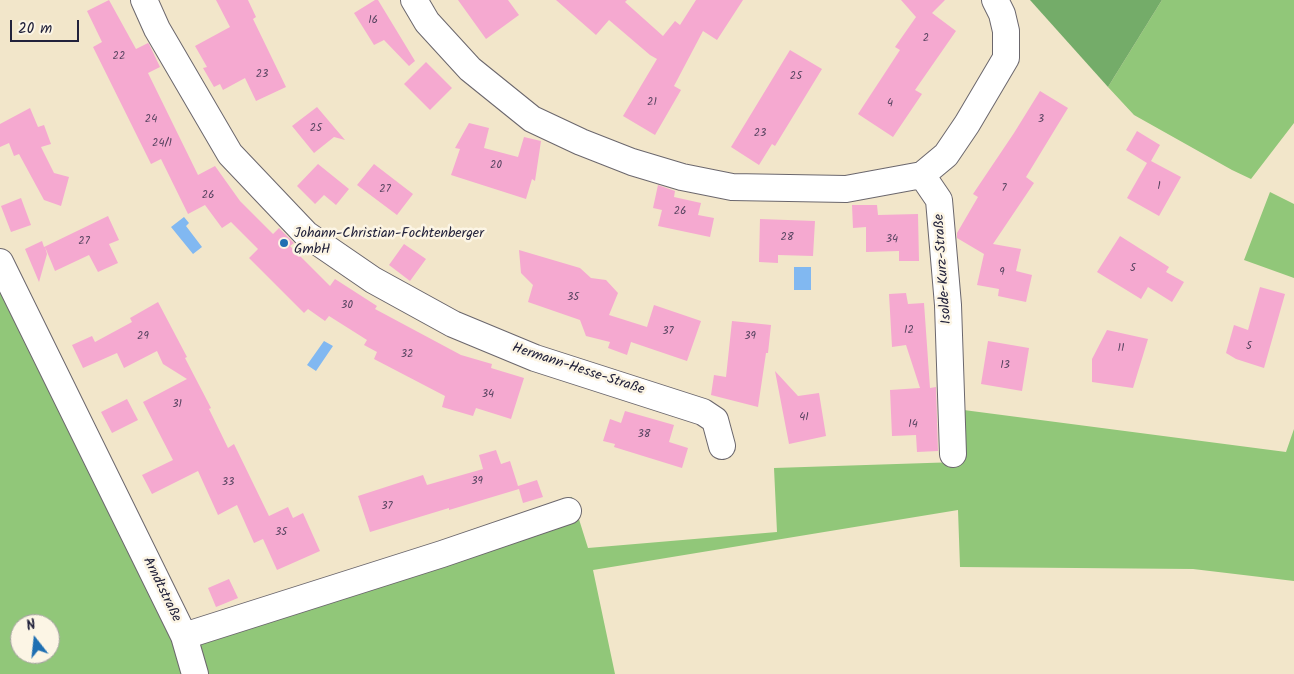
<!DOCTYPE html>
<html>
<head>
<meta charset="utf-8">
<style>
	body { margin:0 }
	#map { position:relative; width:1294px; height:674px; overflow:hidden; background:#f2e6ca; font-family:Kalam,sans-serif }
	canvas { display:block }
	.north { position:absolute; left:10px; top:614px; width:50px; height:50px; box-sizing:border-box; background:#fcf5e5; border:1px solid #a5a1a1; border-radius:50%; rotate:344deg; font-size:14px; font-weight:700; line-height:20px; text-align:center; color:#22223b }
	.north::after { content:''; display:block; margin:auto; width:18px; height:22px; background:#1f6fb2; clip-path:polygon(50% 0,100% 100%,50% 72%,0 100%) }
	.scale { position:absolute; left:10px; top:20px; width:69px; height:22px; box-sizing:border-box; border:2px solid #22223b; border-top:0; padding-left:6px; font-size:15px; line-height:18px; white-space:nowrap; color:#22223b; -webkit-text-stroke:4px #fcf5e5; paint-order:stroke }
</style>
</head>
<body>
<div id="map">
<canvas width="1294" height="674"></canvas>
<div class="north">N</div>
<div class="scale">20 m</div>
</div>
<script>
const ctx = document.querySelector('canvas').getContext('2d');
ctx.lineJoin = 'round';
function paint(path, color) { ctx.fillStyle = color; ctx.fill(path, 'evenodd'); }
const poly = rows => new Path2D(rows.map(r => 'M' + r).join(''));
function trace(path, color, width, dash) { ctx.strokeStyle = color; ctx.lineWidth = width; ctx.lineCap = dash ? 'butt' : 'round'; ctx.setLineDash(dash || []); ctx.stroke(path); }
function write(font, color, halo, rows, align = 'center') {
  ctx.font = font + ' Kalam,sans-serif'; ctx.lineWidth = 5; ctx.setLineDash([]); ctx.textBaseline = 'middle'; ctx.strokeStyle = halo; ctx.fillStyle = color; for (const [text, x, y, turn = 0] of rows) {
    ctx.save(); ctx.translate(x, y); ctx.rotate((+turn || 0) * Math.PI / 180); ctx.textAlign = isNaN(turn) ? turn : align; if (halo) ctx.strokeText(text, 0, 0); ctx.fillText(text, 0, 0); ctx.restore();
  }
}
const green = poly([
	[1162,0,1294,0,1294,123,1251,179,1232,170,1134,115,1108,87],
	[1270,192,1294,204,1294,278,1244,260],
	[0,265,188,625,572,497,588,548,777,532,774,468,958,462,956,409,1286,452,1294,429,1294,581,1193,569,960,567,958,510,593,570,615,674,0,674],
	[20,624,50,624,50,654,20,654]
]);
const forest = poly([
	[1030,0,1162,0,1108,87]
]);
const water = poly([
	[184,217,189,223,186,226,202,247,193,254,171,227],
	[794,267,811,267,811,290,794,290],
	[324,341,333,346,316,371,307,365]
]);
const building = poly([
	[109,0,136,49,148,43,149,44,160,67,148,73,198,175,215,166,240,201,273,234,279,228,294,243,290,246,330,286,335,279,377,306,375,309,461,355,492,364,491,368,524,378,511,419,476,408,473,416,442,407,445,396,374,359,377,352,364,345,367,340,329,316,325,321,308,309,304,313,249,258,258,249,231,222,222,228,205,205,188,214,161,159,151,164,93,47,102,42,87,11],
	[216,0,248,0,256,17,253,19,286,87,256,101,245,78,223,90,220,84,214,87,203,68,207,67,195,46,230,27],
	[375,0,378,0,415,61,409,66,384,40,374,45,354,13],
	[458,0,508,0,519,15,486,39],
	[556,0,627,0,625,2,663,36,675,21,680,25,696,0,743,0,717,40,703,31,674,86,681,90,655,135,623,116,657,59,650,55,609,20,596,35],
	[901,0,945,0,932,13,956,31,915,90,922,94,893,137,858,114,900,50,895,47,916,17],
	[790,50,822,69,775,146,772,144,759,165,731,147],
	[426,62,452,88,430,110,404,84],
	[1040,91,1068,108,1026,177,1034,183,993,244,1021,249,1016,271,1032,275,1026,302,998,296,999,289,977,285,984,254,957,238,957,233,978,197,973,194,1014,133],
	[317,107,345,140,334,137,314,153,292,126],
	[30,108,38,127,44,125,51,144,41,147,54,173,69,177,61,206,44,200,19,154,14,156,9,143,0,147,0,124],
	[469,123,489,128,484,148,518,157,524,137,541,141,535,181,532,179,526,199,451,175,460,149,455,148],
	[1137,131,1160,145,1151,161,1181,177,1159,216,1127,198,1147,163,1126,150],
	[318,164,349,189,336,205,324,195,315,204,297,186],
	[374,164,413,194,397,215,357,185],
	[658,185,675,191,674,197,701,203,698,215,714,218,710,237,658,226,662,210,653,208],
	[21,198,31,225,11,232,1,206],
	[852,205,877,205,878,215,918,214,919,261,899,261,899,251,866,252,866,227,853,228],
	[108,216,119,240,109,244,118,263,98,272,89,255,55,271,45,247,47,254,39,282,25,249,42,241,44,247],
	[760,219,815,221,813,256,778,255,778,263,759,262],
	[1120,236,1169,267,1166,272,1184,282,1172,302,1148,287,1141,299,1097,272],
	[404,244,426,259,410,281,389,265],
	[519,250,580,268,591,278,606,280,618,293,609,315,647,327,654,305,701,321,687,361,631,342,627,355,608,348,610,342,586,336,580,320,528,302,533,285,521,273],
	[1260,287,1285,294,1264,368,1236,359,1226,353,1234,325,1248,330],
	[906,293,908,304,924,303,930,388,936,387,938,451,917,452,916,435,892,436,890,390,920,388,906,345,892,347,889,294],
	[158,302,187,357,185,358,211,408,209,409,228,448,234,444,269,516,288,507,293,518,303,513,320,551,277,570,263,539,254,543,237,505,218,515,198,471,152,494,142,475,173,460,143,402,187,379,163,364,157,351,124,368,117,353,83,368,72,345,92,336,95,342,132,322,130,318],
	[732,321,771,325,768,353,766,353,758,407,711,395,714,375,726,377],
	[1107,330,1148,339,1133,388,1092,382,1092,359],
	[988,341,1029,348,1022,391,981,384],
	[775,371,798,396,819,393,826,436,789,444],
	[127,399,138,420,112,433,101,412],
	[625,411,674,425,669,442,688,448,682,468,614,447,615,444,603,441,610,419,621,423],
	[496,450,501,464,510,461,518,486,537,480,543,497,523,503,519,489,449,510,449,508,370,532,358,496,423,475,427,485,483,469,479,455],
	[229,579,238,598,216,607,208,588]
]);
const street = poly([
	[144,0,157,29,230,154,306,234,373,280,453,324,535,358,703,412,715,420,722,446],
	[414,0,427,22,470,69,532,119,581,142,632,162,682,177,732,187,846,189,922,175],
	[922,175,939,200,948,305,953,454],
	[922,175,946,155,967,124,1006,58,1006,31,1002,14,995,0],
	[0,262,184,636,195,674],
	[184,636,442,554,568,511]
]);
const markers = [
	[284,243,5,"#1f6fb2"]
];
const numberNames = [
	["16",373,21],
	["2",926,39],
	["22",119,57],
	["23",262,75],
	["25",796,77],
	["21",652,103],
	["4",890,104],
	["24",151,120],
	["3",1041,120],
	["25",316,129],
	["23",760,134],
	["24/1",162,144],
	["20",496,166],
	["1",1159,187],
	["7",1004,189],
	["27",385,190],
	["26",208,196],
	["26",680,212],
	["28",787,238],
	["34",892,240],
	["27",84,242],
	["5",1133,269],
	["9",1002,273],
	["35",573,298],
	["30",347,306],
	["12",909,331],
	["37",668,332],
	["29",143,337],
	["39",750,337],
	["5",1249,347],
	["11",1121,349],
	["32",407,355],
	["13",1005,366],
	["34",488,395],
	["31",177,405],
	["41",804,418],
	["14",913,425],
	["38",644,435],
	["39",477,482],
	["33",228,483],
	["37",387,507],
	["35",281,533]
];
const poiNames = [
	["Johann-Christian-Fochtenberger",294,235],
	["GmbH",294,251]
];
const streetNames = [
	["Isolde-Kurz-Straße",944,269,-94],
	["Hermann-Hesse-Straße",578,370,18],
	["Arndtstraße",161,590,64]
];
paint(green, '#91c779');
paint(forest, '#74ac69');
paint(water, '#81b8f1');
paint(building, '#f5a9d0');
trace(street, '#6b676d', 28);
trace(street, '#fff', 26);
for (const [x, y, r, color] of markers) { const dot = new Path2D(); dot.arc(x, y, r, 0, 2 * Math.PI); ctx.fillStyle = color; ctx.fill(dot); trace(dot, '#fcf5e5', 2); }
write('11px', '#574460', null, numberNames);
write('14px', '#22223b', '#fcf5e5', poiNames, 'left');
write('14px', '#22223b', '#fcf5e5', streetNames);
</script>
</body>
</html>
